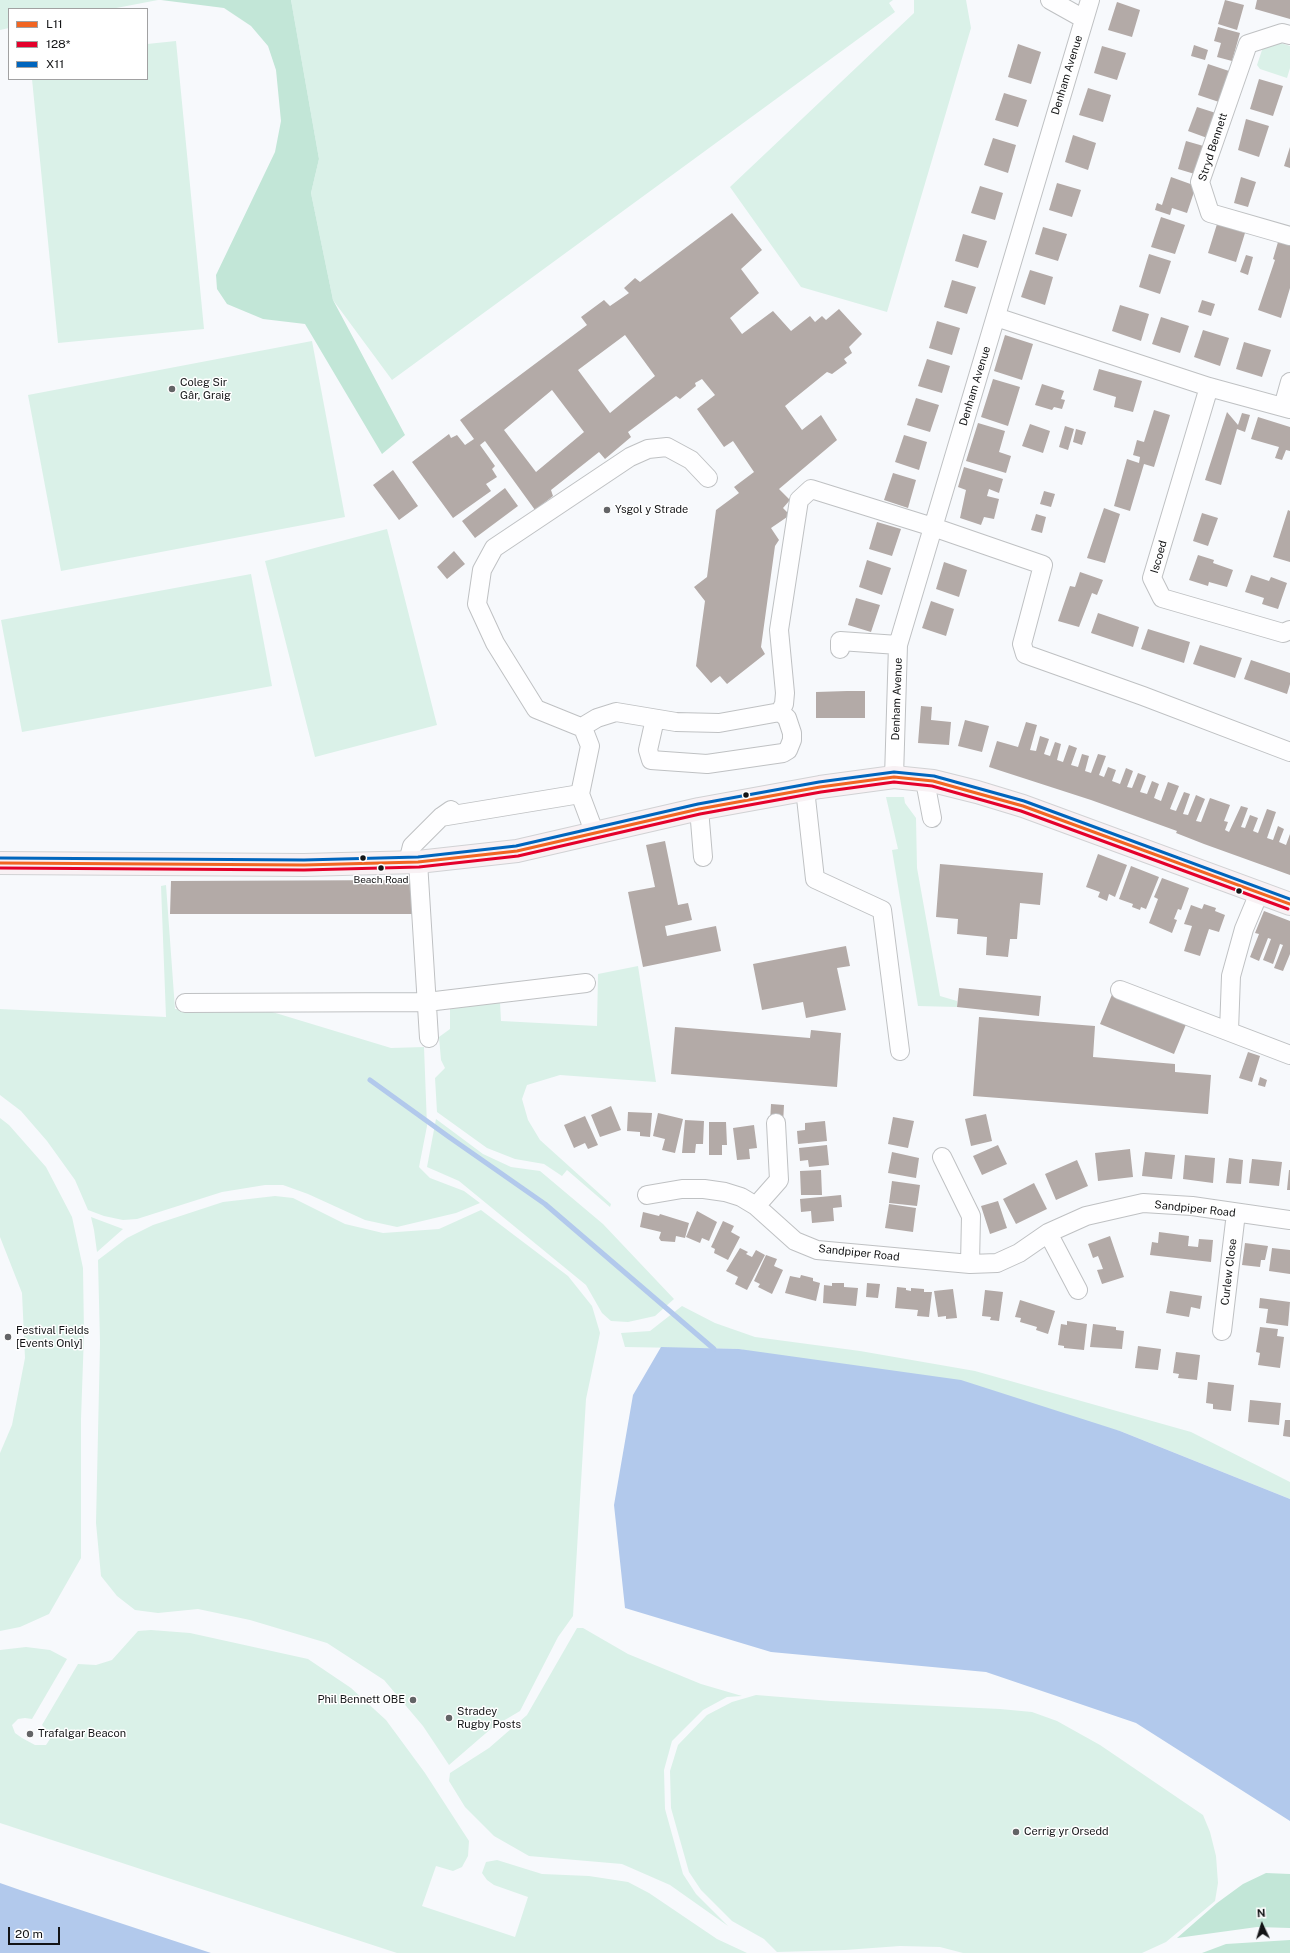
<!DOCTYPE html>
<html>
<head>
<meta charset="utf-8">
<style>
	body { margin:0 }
	#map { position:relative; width:1290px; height:1953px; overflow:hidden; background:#f7f9fc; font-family:"Public Sans",sans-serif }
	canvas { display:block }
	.legend { position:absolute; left:8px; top:8px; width:140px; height:72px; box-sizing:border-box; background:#fff; border:1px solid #a1a1a2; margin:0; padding:5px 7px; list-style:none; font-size:12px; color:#131416 }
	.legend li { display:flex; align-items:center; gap:8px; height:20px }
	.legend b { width:20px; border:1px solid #a1a1a2 }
	.north { position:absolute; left:1242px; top:1905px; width:40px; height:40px; -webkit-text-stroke:3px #fff; paint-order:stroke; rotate:356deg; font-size:11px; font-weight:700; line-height:16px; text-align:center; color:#131416 }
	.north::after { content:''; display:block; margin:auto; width:14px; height:18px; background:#131416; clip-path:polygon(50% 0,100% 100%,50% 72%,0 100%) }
	.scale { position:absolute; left:8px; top:1927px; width:52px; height:18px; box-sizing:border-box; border:2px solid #131416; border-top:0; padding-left:5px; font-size:12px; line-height:14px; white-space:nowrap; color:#131416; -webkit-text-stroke:3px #fff; paint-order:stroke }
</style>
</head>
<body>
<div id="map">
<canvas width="1290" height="1953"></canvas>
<ul class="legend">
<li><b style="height:5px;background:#f26522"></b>L11</li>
<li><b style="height:5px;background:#e4002b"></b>128*</li>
<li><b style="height:5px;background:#0065bd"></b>X11</li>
</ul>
<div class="north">N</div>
<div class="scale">20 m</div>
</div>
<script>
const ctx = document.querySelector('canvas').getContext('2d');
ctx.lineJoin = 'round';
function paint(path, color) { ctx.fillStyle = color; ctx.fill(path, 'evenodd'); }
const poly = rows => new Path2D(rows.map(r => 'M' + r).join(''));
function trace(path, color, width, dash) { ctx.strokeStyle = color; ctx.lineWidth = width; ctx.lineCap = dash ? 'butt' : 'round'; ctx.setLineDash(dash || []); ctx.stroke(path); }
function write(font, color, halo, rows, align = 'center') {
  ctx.font = font + ' "Public Sans",sans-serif'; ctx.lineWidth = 3; ctx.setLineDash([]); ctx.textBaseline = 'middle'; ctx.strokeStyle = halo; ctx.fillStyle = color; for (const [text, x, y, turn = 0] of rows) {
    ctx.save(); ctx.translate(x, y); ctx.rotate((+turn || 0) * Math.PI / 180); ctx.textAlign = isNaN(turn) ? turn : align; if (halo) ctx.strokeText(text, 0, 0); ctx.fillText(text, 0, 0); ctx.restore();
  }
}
const green = poly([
	[0,0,158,0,111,9,9,9,9,28,0,30],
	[291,0,893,0,889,3,895,12,392,380,333,300,311,193,319,159],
	[914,0,966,0,971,28,887,312,801,287,730,187,914,13],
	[176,41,204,329,58,343,32,79,147,79,147,44],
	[1275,41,1290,46,1290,68,1287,78,1260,69,1257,65,1263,47],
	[312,341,345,517,61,571,28,395],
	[387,529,437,725,315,757,265,561],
	[251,574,272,686,22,732,1,620],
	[886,797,904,797,905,803,916,818,917,868,940,996,957,1001,957,1007,918,1006,892,850,898,849],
	[166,885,175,1009,269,1011,391,1048,424,1047,427,1126,419,1167,430,1178,464,1191,480,1203,456,1213,397,1227,365,1220,308,1194,283,1185,265,1185,222,1192,137,1219,123,1220,104,1216,88,1210,75,1180,47,1141,21,1111,0,1095,0,1009,166,1017,161,886],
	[638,966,656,1082,560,1075,527,1085,522,1099,528,1120,540,1140,611,1204,610,1207,567,1170,562,1176,544,1164,515,1159,487,1148,437,1112,435,1078,445,1068,441,1060,439,1037,450,1029,450,1009,500,1002,501,1021,597,1026,598,974],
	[0,1118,9,1125,46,1167,72,1217,83,1268,84,1334,81,1419,81,1558,49,1614,20,1627,0,1631,0,1453,12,1425,25,1358,22,1293,0,1237],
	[436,1119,483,1154,511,1167,540,1171,603,1224,674,1299,655,1316,628,1322,611,1321,602,1313,586,1285,459,1181,427,1167],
	[275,1196,293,1198,345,1224,383,1233,439,1229,481,1210,568,1276,592,1306,600,1333,586,1399,573,1616,558,1637,520,1711,493,1727,449,1765,423,1726,384,1680,327,1643,250,1620,198,1609,158,1613,135,1610,117,1596,101,1576,96,1523,100,1343,98,1260,127,1238,153,1225,223,1202],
	[91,1217,123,1229,97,1252,94,1230],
	[682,1306,715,1323,755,1337,860,1351,975,1371,1191,1432,1290,1482,1290,1499,1120,1431,739,1349,625,1347,621,1333,650,1331],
	[577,1628,583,1628,628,1654,701,1684,742,1696,727,1697,703,1710,672,1741,664,1770,665,1809,683,1874,696,1894,728,1926,670,1885,622,1864,529,1856,494,1836,465,1807,449,1781,450,1773,489,1748,527,1715],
	[151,1630,190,1633,308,1659,351,1688,386,1720,425,1773,469,1841,468,1856,462,1867,453,1871,436,1866,422,1906,515,1937,528,1897,494,1885,487,1880,482,1873,486,1862,497,1860,542,1874,589,1876,628,1882,649,1893,717,1939,747,1953,397,1953,0,1823,0,1650,26,1647,50,1650,67,1659,32,1719,25,1718,18,1719,12,1725,15,1733,22,1738,35,1745,46,1745,50,1739,49,1733,42,1725,78,1664,96,1665,112,1660,138,1631],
	[756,1695,831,1701,1000,1709,1032,1712,1057,1721,1100,1745,1203,1815,1210,1832,1216,1856,1218,1883,1215,1901,1166,1942,1142,1953,963,1953,940,1947,900,1946,845,1950,777,1952,764,1939,732,1921,701,1890,689,1872,671,1808,670,1771,678,1745,707,1715,732,1702]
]);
const forest = poly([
	[161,0,291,0,319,159,311,193,333,300,405,435,382,454,305,324,263,319,227,304,217,289,216,275,275,152,281,121,276,70,268,46,251,26,224,8],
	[1266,1873,1290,1874,1290,1928,1257,1927,1177,1938,1217,1903,1243,1884],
	[1290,1940,1290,1953,1202,1953,1226,1944]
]);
const water = poly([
	[661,1347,739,1349,961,1380,1120,1431,1290,1499,1290,1821,1136,1723,986,1672,771,1652,625,1608,614,1505,633,1395],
	[0,1883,20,1890,211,1953,0,1953]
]);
const stream = poly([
	[370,1080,449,1137,545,1204,714,1349]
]);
const building = poly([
	[1225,0,1244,5,1237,30,1218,24],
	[1257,0,1290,0,1290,19,1255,9],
	[1117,2,1140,10,1132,37,1108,30],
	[1218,27,1240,33,1232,61,1217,57,1221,43,1214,41],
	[1018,44,1041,52,1031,84,1008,77],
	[1194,45,1208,50,1205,60,1191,56],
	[1102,46,1126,53,1117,80,1094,73],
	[1208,64,1232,72,1222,103,1198,95],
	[1259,79,1283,86,1273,116,1250,109],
	[1088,88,1111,95,1103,122,1079,115],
	[1004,93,1027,100,1018,127,995,120],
	[1197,107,1219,114,1210,139,1188,131],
	[1246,119,1269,126,1259,157,1238,150],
	[1073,135,1096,143,1088,170,1065,162],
	[993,138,1016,145,1008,173,984,165],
	[1186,141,1207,147,1198,175,1178,169],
	[1290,147,1290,168,1284,166],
	[1171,177,1196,186,1187,213,1172,208,1170,215,1155,210,1157,203,1162,205],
	[1241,177,1256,182,1248,207,1234,203],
	[1057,183,1081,190,1072,217,1049,210],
	[980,186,1003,193,995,220,971,213],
	[732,213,762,250,741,269,759,293,730,318,742,334,773,311,791,331,810,316,815,322,822,316,826,320,839,309,862,334,849,347,852,353,844,359,847,363,832,374,827,372,785,406,802,430,821,415,837,440,779,489,790,500,783,508,790,515,771,528,779,540,775,546,761,647,765,654,727,684,720,676,711,683,696,666,705,601,694,587,707,577,716,510,739,493,734,487,754,472,733,441,724,447,697,409,715,395,702,379,695,383,696,386,680,399,676,396,628,432,631,437,605,459,599,452,551,490,553,496,535,510,485,441,480,445,495,466,492,469,497,477,486,484,491,491,453,518,412,462,449,434,451,438,457,435,465,445,474,439,460,420,587,325,581,317,604,300,610,306,629,293,624,288,635,278,640,282],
	[625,335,655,376,610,413,578,370],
	[552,390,584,432,536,472,504,430],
	[1161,217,1185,225,1175,254,1151,247],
	[1217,224,1245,233,1236,262,1208,253],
	[1043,227,1067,234,1058,261,1035,254],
	[963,234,987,241,978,268,955,261],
	[1278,242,1290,245,1290,288,1281,318,1258,310,1275,260,1273,259],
	[1149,254,1171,261,1160,294,1139,287],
	[1246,255,1253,257,1248,275,1240,272],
	[1030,270,1053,277,1045,305,1021,297],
	[952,280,976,287,967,314,944,307],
	[1202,300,1215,304,1211,316,1198,312],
	[1120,305,1149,314,1141,341,1112,331],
	[1161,317,1189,326,1180,353,1152,344],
	[937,321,960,328,952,355,929,348],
	[1203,330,1229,338,1220,366,1194,357],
	[1005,335,1033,344,1022,380,994,371],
	[1244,342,1271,350,1262,377,1236,369],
	[927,359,950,366,942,393,918,386],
	[1099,369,1142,381,1133,412,1114,407,1116,397,1093,390],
	[993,379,1020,387,1008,426,981,417],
	[1042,384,1064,391,1061,399,1065,400,1062,409,1054,407,1052,410,1035,405],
	[916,398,939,405,930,432,907,425],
	[1154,410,1170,415,1154,467,1144,464,1130,511,1114,506,1127,459,1139,463,1140,457,1133,455,1137,440,1144,442],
	[1227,412,1238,425,1242,413,1250,415,1245,432,1237,429,1221,485,1205,480],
	[1258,417,1290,427,1290,451,1286,450,1282,460,1275,458,1279,447,1251,439],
	[978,423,1005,431,999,452,1011,456,1006,473,966,461],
	[1030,424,1050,431,1043,453,1022,446],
	[1065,426,1074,429,1068,450,1059,447],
	[1076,429,1086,432,1082,445,1073,442],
	[904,435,927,442,919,470,895,462],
	[964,467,1003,479,999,493,989,489,987,496,999,499,994,519,984,517,981,525,960,518,966,490,958,487],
	[393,470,418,506,399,520,373,485],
	[893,473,916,480,908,508,884,500],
	[505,488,518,506,475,538,462,521],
	[1044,491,1055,494,1051,507,1040,504],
	[1104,508,1120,514,1105,563,1087,558],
	[1288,510,1290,511,1290,562,1273,557],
	[1202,513,1218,518,1208,546,1193,541],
	[1036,514,1046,517,1042,533,1031,530],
	[877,522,901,529,892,556,869,549],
	[454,551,465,564,447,579,437,567],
	[1198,555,1214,560,1213,563,1233,570,1227,587,1209,582,1208,586,1189,580],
	[867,560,891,568,882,595,859,587],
	[944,562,967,570,959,597,936,589],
	[1080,572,1103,580,1097,595,1092,593,1079,627,1058,621,1070,586,1075,587],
	[1251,575,1269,581,1271,577,1287,583,1278,609,1262,604,1264,598,1245,592],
	[856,598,880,605,871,632,848,625],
	[931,601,954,609,946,636,922,628],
	[1098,613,1139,627,1133,647,1091,633],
	[1148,629,1190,642,1184,663,1141,649],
	[1200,645,1242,658,1235,678,1193,664],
	[1251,660,1290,673,1290,684,1287,694,1244,679],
	[847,691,865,691,865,718,816,718,816,692],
	[921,706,932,707,931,720,951,722,949,745,918,743],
	[965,720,989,726,982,752,958,746],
	[1026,722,1037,725,1030,750,1036,751,1040,736,1049,739,1044,754,1050,756,1055,742,1061,744,1057,760,1063,762,1069,745,1077,748,1071,765,1078,767,1082,754,1089,756,1085,771,1091,773,1098,754,1106,756,1099,775,1104,777,1108,767,1116,770,1112,781,1120,784,1126,768,1133,771,1127,787,1132,788,1138,773,1146,776,1140,792,1147,794,1152,781,1159,784,1154,798,1161,801,1168,782,1179,786,1170,809,1176,811,1184,792,1190,794,1183,814,1188,815,1196,795,1205,799,1196,821,1201,822,1210,798,1230,805,1224,821,1228,822,1225,830,1229,832,1241,806,1248,808,1241,827,1245,828,1250,815,1258,818,1253,831,1258,833,1267,809,1276,812,1267,838,1273,840,1278,826,1284,829,1279,842,1286,845,1290,834,1290,875,1204,844,1176,833,1177,831,1091,800,989,767,997,741,1018,747],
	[665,841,678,905,688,903,692,920,665,926,667,936,716,926,721,951,643,967,628,892,655,887,646,845],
	[1098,854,1127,865,1115,897,1109,894,1107,901,1098,897,1100,892,1086,887],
	[940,864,1043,873,1040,905,1020,903,1017,939,1010,939,1008,957,986,955,987,937,957,934,958,919,936,917],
	[1131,866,1159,877,1146,909,1141,907,1140,910,1132,907,1133,904,1119,899],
	[1162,878,1189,888,1181,910,1178,909,1174,919,1177,920,1172,933,1149,923,1158,899,1154,897],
	[413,880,414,914,170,914,171,881],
	[1204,904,1216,908,1215,911,1225,915,1219,932,1209,929,1200,956,1184,951,1192,926,1184,924,1191,905,1202,909],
	[1264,911,1290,921,1290,954,1283,971,1274,968,1283,945,1280,944,1273,964,1263,960,1271,939,1268,938,1259,961,1250,957,1259,934,1255,933],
	[846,946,850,966,837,968,846,1010,806,1018,803,1002,762,1010,753,964],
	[959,988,1041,996,1039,1016,957,1007],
	[1113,992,1187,1022,1174,1054,1100,1024],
	[979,1017,1095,1026,1093,1057,1175,1064,1175,1072,1211,1075,1208,1114,973,1096],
	[675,1027,810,1038,811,1030,841,1033,837,1087,671,1074],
	[1248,1052,1260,1056,1252,1082,1239,1078],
	[1260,1077,1267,1080,1265,1087,1258,1085],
	[771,1104,784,1105,783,1124,770,1123],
	[611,1106,621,1130,600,1137,591,1115],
	[628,1112,652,1113,650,1137,640,1136,640,1132,627,1131],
	[658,1113,683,1119,675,1153,662,1150,665,1139,653,1136],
	[986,1114,992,1141,971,1146,965,1119],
	[585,1116,598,1145,588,1149,585,1143,574,1148,564,1125],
	[893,1117,914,1121,908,1148,888,1144],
	[685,1120,704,1121,703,1144,696,1144,695,1153,682,1153],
	[825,1121,827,1141,798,1144,797,1131,805,1130,805,1123],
	[709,1122,726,1122,727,1145,722,1145,722,1155,709,1155],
	[754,1125,757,1148,749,1149,750,1159,737,1160,733,1128],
	[827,1145,829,1165,809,1167,808,1160,800,1161,799,1148],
	[998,1145,1007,1164,982,1175,973,1156],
	[1130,1149,1133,1177,1098,1181,1095,1153],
	[892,1152,919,1158,916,1178,888,1173],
	[1145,1152,1175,1155,1172,1179,1142,1176],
	[1185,1155,1215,1158,1213,1183,1183,1179],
	[1229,1158,1243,1160,1241,1184,1226,1183],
	[1252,1159,1282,1162,1279,1186,1249,1183],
	[1077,1160,1088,1186,1056,1200,1045,1174],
	[821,1170,822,1195,801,1195,800,1171],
	[1289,1170,1290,1170,1290,1190,1287,1190],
	[892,1181,920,1185,917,1206,889,1203],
	[1034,1183,1047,1209,1016,1224,1003,1199],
	[841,1195,842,1207,833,1208,834,1221,812,1223,811,1211,801,1212,800,1199],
	[998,1201,1007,1228,990,1234,981,1206],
	[889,1204,916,1208,913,1232,885,1228],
	[697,1211,717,1222,709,1241,702,1238,700,1243,686,1237],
	[643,1212,659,1216,660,1214,689,1223,685,1238,676,1236,675,1242,661,1241,659,1238,661,1232,640,1227],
	[723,1221,734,1226,731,1232,740,1237,728,1260,714,1253,715,1249,711,1247],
	[1159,1232,1189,1236,1188,1246,1198,1247,1199,1239,1213,1240,1211,1262,1150,1255,1152,1242,1158,1243],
	[1110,1236,1124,1277,1102,1284,1097,1270,1103,1269,1098,1256,1093,1258,1088,1244],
	[1245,1243,1268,1246,1265,1260,1261,1260,1260,1267,1242,1265],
	[740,1248,748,1252,746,1254,752,1257,756,1250,765,1255,747,1290,735,1284,738,1277,726,1271],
	[1272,1248,1290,1250,1290,1274,1269,1271],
	[766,1255,777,1259,774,1266,783,1270,772,1294,758,1287,760,1284,754,1281],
	[801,1275,813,1278,813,1281,820,1283,816,1301,785,1293,790,1276,800,1278],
	[832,1283,844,1283,844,1287,858,1288,856,1306,823,1303,824,1285,832,1286],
	[867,1283,880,1284,878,1298,866,1297],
	[897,1287,906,1288,906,1290,911,1291,911,1288,924,1289,924,1292,932,1292,929,1317,917,1316,918,1310,895,1308],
	[953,1289,957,1318,946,1319,946,1316,938,1317,934,1291],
	[985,1290,1003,1292,999,1321,990,1320,991,1317,982,1316],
	[1170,1291,1202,1296,1200,1309,1191,1307,1189,1317,1166,1313],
	[1260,1298,1290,1302,1288,1326,1266,1323,1268,1309,1259,1308],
	[1020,1300,1055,1311,1048,1334,1036,1330,1037,1327,1020,1322,1021,1318,1015,1317],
	[1067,1321,1087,1324,1084,1350,1064,1348,1064,1346,1058,1345,1061,1324,1067,1325],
	[1093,1324,1116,1327,1116,1330,1124,1331,1122,1349,1090,1347],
	[1260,1327,1278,1329,1277,1336,1284,1337,1280,1368,1258,1365,1260,1353,1256,1352],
	[1138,1346,1161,1349,1158,1370,1135,1368],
	[1176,1352,1200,1355,1197,1380,1178,1378,1179,1374,1173,1373],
	[1208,1382,1234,1385,1231,1411,1213,1409,1213,1404,1206,1403],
	[1250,1400,1281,1403,1279,1425,1248,1422],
	[1285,1420,1290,1420,1290,1437,1283,1436]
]);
const minor = poly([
	[1050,0,1084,19],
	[1290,35,1282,33,1248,44,1200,182,1210,213,1290,236],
	[996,317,1209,387,1290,409],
	[1209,387,1152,578,1162,598,1283,633,1290,630],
	[1283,407,1290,382],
	[840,649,840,641,898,645],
	[780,712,784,704,785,693,779,630,799,500,811,489,933,527,1043,565,1022,644,1025,654,1143,696,1290,752],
	[582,727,597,718,616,712,676,722,719,723,780,712,787,718,792,733,792,740,788,750,783,753,707,764,651,760,648,750,655,719],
	[894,777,898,645,1090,0],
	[925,781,932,818],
	[805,789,815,879,882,910,900,1051],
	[580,794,590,746,583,728,536,709,495,643,477,604,482,570,494,548,630,457,648,449,667,447,691,460,708,478],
	[699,809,703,857],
	[441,817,580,794,595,834],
	[408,862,412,846,441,817,451,810],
	[418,862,429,1038],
	[1120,990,1290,1055],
	[185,1003,427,1002,586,983],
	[1229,1031,1231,976,1244,929,1259,893],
	[942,1157,971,1216,970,1264],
	[647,1195,682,1189,704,1189,725,1192,741,1197,756,1206,795,1241,817,1250,970,1264,997,1263,1019,1253,1048,1233,1086,1216,1143,1203,1192,1206,1290,1220],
	[756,1206,779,1180,776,1123],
	[1048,1233,1078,1290],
	[1222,1331,1236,1213]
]);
const major = poly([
	[0,863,304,865,418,862,517,851,699,809,820,787,894,777,933,781,977,792,1023,806,1290,904]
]);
const bus1 = poly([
	[0,863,304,865,418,862,517,851,699,809,820,787,894,777,933,781,1023,806,1290,904]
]);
const bus2 = poly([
	[0,868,304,870,419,867,518,856,700,814,821,792,894,782,932,786,1021,811,1288,909]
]);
const bus3 = poly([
	[0,858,304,860,418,857,516,846,698,804,819,782,894,772,934,776,1024,801,1290,899]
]);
const markers = [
	[172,389,4,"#636466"],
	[607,510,4,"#636466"],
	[746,795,3.5,"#131416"],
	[363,858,3.5,"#131416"],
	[381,868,3.5,"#131416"],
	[1239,891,3.5,"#131416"],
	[8,1337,4,"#636466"],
	[413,1700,4,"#636466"],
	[449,1718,4,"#636466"],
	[30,1734,4,"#636466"],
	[1016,1832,4,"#636466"]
];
const busNames = [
	["Beach Road",381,880]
];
const streetNames = [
	["Denham Avenue",1067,75,-73],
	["Stryd Bennett",1213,147,-72],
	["Denham Avenue",975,386,-73],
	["Iscoed",1159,557,-74],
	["Denham Avenue",897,699,-88],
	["Sandpiper Road",1195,1209,6],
	["Sandpiper Road",859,1253,6],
	["Curlew Close",1229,1272,-83]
];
const poiNames = [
	["Coleg Sir",180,383],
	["Gâr, Graig",180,396],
	["Ysgol y Strade",615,510],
	["Festival Fields",16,1331],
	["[Events Only]",16,1344],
	["Phil Bennett OBE",405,1700,"right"],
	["Stradey",457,1712],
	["Rugby Posts",457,1725],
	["Trafalgar Beacon",38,1734],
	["Cerrig yr Orsedd",1024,1832]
];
paint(green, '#daf1e8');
paint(forest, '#c2e6d7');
paint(water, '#b2c9ec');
trace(stream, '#b2c9ec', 5);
paint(building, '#b3aaa7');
trace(minor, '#bfc1c3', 20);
trace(major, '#d1d2d4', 24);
trace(minor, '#fefeff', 18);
trace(major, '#f8f1f4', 22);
trace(bus1, '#f26522', 3);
trace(bus2, '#e4002b', 3);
trace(bus3, '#0065bd', 3);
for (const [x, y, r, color] of markers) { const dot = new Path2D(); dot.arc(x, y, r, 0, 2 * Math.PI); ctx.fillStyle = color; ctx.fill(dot); trace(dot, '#fff', 1.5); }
write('10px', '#131416', '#fff', busNames);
write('11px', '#131416', '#fff', streetNames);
write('11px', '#131416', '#fff', poiNames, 'left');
</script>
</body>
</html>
